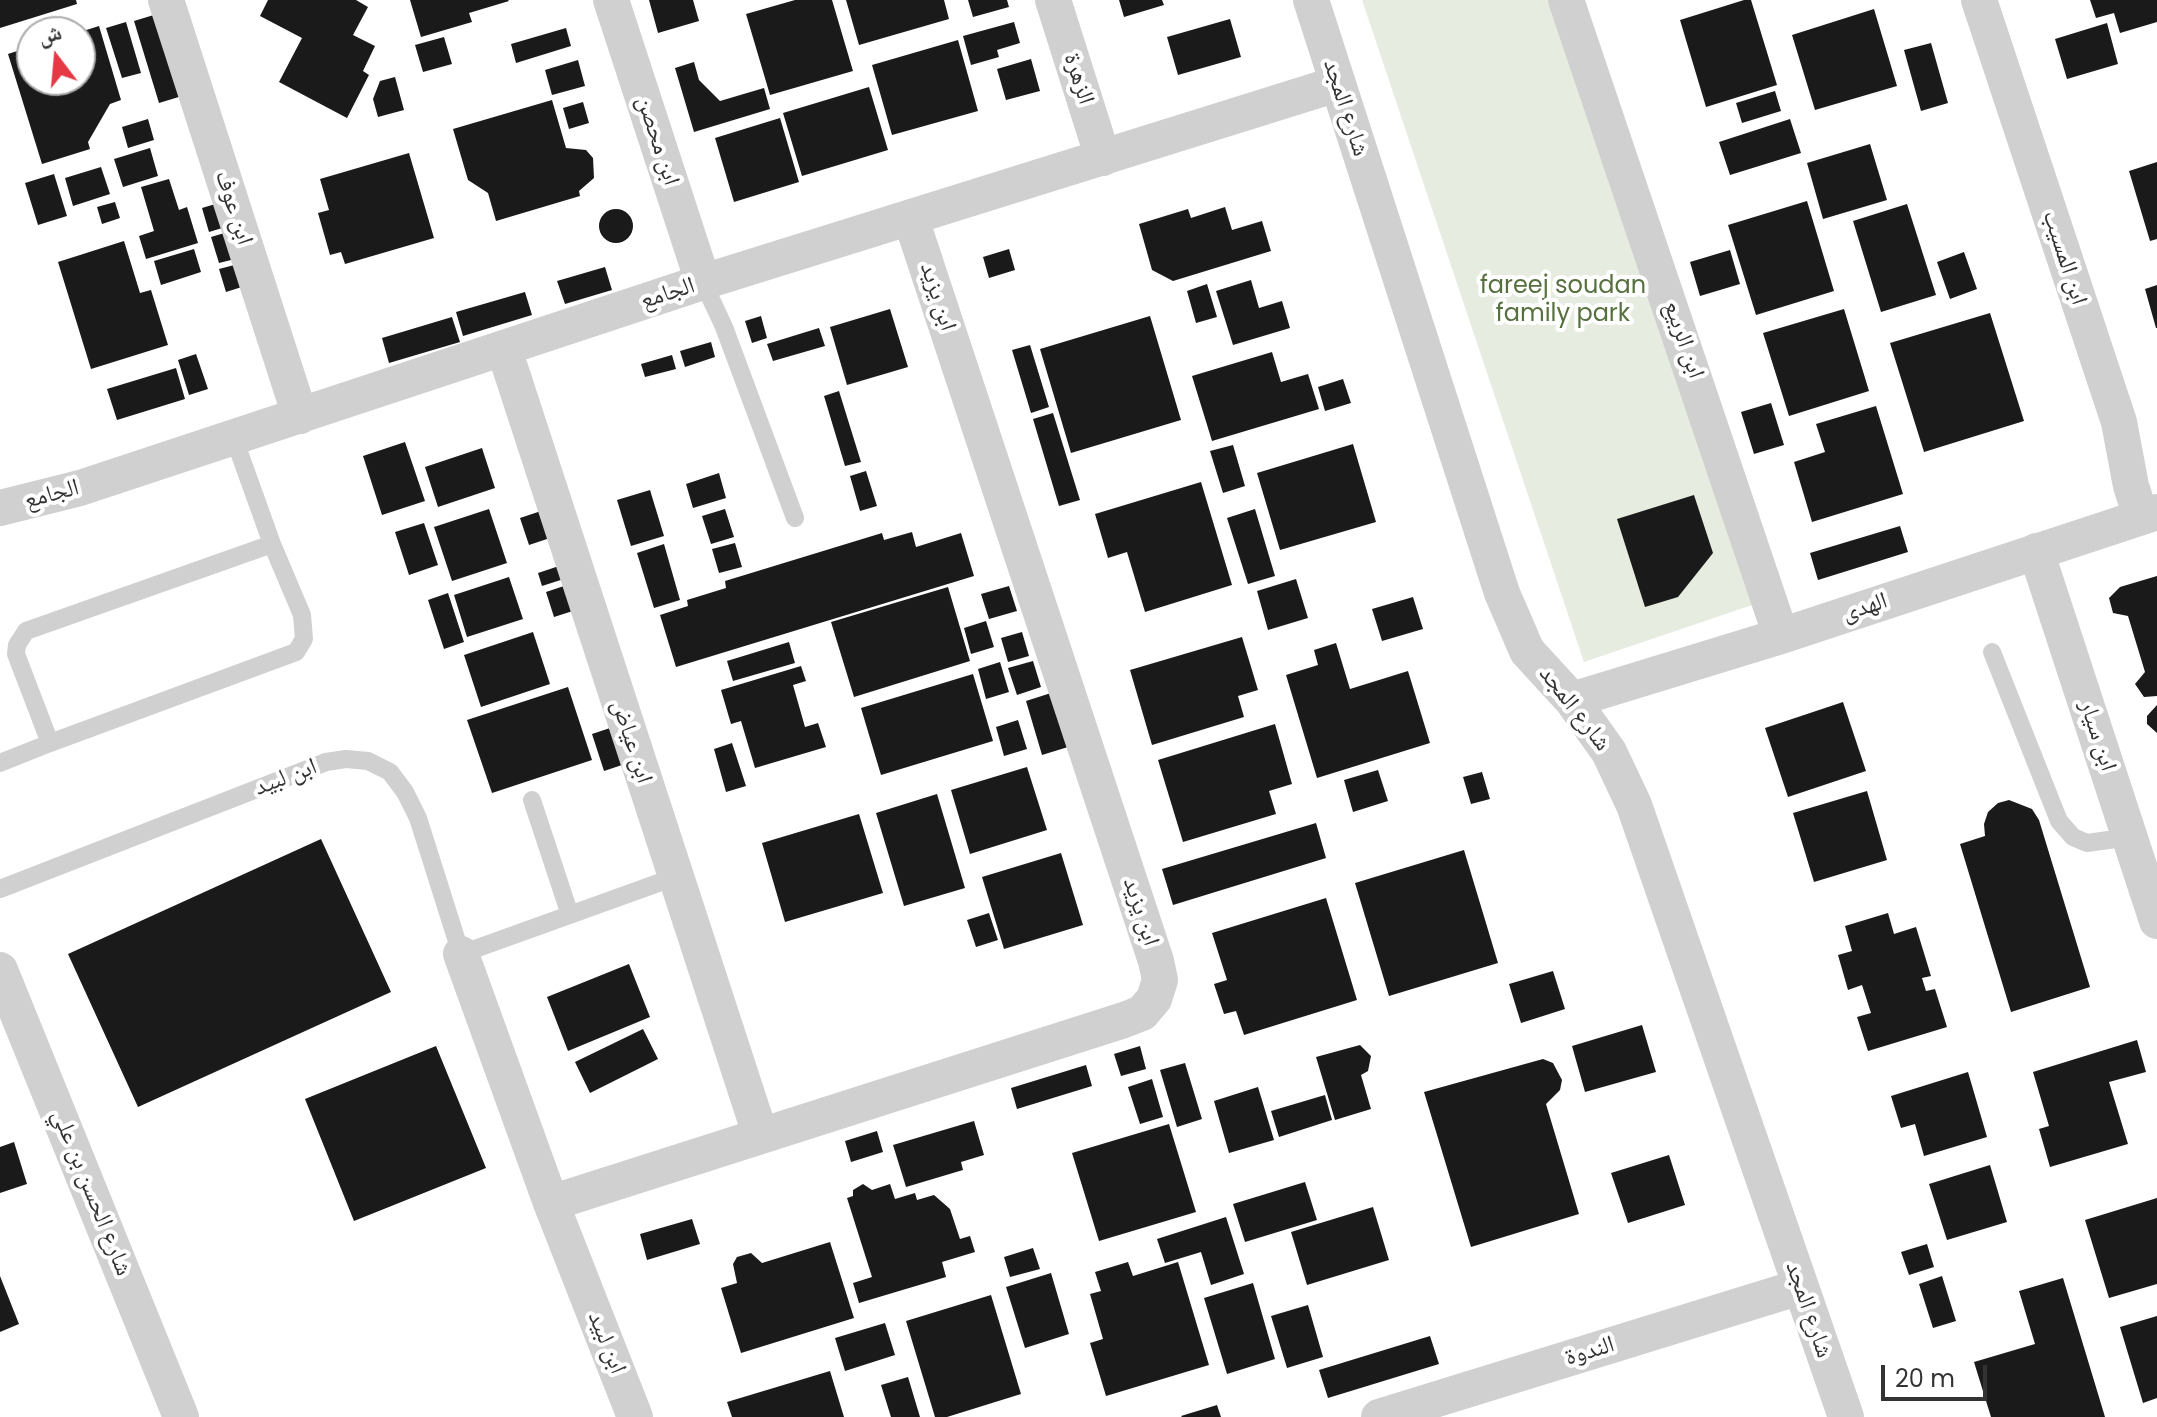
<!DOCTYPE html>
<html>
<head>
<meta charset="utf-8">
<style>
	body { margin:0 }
	#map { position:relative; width:2157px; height:1417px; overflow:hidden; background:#fff; font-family:Poppins,"Noto Naskh Arabic",sans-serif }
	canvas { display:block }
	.north { position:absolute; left:16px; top:16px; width:80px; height:80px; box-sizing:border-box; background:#fff; border:2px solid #adadad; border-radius:50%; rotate:344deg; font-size:22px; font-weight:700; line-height:32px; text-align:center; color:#333 }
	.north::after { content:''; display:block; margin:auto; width:28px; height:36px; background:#e63946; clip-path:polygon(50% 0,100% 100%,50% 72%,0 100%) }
	.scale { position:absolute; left:1881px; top:1365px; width:106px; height:36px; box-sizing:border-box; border:4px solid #333; border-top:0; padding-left:10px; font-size:24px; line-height:28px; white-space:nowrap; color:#333; -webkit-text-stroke:6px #fff; paint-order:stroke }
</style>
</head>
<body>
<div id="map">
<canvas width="2157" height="1417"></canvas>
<div class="north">ش</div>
<div class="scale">20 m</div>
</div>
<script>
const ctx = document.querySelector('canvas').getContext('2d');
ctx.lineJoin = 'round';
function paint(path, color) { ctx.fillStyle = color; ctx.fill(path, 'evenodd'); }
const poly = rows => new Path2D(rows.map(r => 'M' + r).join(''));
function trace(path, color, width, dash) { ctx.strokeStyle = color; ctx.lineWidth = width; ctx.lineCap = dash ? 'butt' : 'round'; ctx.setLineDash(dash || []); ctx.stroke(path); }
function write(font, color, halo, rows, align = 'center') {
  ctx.font = font + ' Poppins,"Noto Naskh Arabic",sans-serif'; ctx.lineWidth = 8; ctx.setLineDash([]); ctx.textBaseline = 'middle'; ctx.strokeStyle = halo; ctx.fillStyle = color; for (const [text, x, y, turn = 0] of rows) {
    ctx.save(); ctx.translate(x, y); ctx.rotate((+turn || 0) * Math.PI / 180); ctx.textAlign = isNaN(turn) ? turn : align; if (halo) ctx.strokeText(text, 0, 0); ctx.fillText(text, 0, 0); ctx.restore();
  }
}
const green = poly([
	[1362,0,1563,0,1764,601,1584,662]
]);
const building = poly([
	[0,0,76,0,77,4,0,28],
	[268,0,356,0,368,7,353,35,375,46,363,71,369,75,347,118,279,82,302,38,260,16],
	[410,0,508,0,509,1,469,13,472,22,421,37],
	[649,0,693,0,699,21,658,33],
	[795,0,832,0,853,71,770,95,746,14],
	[846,0,944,0,949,19,859,45],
	[968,0,1007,0,1009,7,973,17],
	[1119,0,1162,0,1164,5,1124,17],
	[1744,0,1751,0,1777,85,1706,107,1680,20],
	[2090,0,2157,0,2157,22,2120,33,2114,13,2096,18],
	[1874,9,1897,86,1815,110,1792,35],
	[157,14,182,96,159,103,134,21],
	[1230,19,1241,57,1178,75,1167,37],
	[126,22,141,73,122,78,106,28],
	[1014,22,1020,43,997,50,999,57,971,65,963,36],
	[2107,23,2118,64,2067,79,2055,39],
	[99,26,121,100,110,104,88,142,90,149,42,164,8,54,32,46,32,80,80,80,80,32],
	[566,28,571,46,516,63,511,44],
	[444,37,452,64,423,72,415,45],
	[958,40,978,111,892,135,872,65],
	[1931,43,1948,103,1921,111,1904,50],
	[1031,59,1040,91,1006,100,997,69],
	[578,60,585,86,552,95,545,70],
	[694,62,699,80,720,101,764,88,770,109,694,132,675,68],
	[395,77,404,110,378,117,373,99,380,81],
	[869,87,888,150,802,176,783,113],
	[1775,91,1781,111,1742,123,1736,103],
	[552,100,566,148,586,150,593,158,594,178,579,191,580,196,496,221,488,193,468,180,453,129],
	[583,102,589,123,569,129,563,108],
	[780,118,799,182,734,202,715,138],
	[148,119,154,140,128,148,122,127],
	[1790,119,1801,153,1730,175,1719,142],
	[1870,144,1887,200,1823,219,1807,163],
	[150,148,158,176,123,187,114,159],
	[409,153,434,238,345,264,341,252,330,255,318,213,329,210,320,179],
	[2157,162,2157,239,2150,241,2129,171],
	[101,167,110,194,73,206,65,178],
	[54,174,67,216,38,225,25,183],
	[169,179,179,210,187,207,198,243,146,259,139,236,154,231,141,187],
	[1807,201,1834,291,1756,315,1728,225],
	[115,202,120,218,102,224,97,207],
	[222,202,229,226,209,232,202,208],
	[1907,204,1936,295,1881,312,1853,221],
	[1225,207,1232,230,1262,221,1271,251,1173,281,1152,270,1139,224,1188,209,1191,218],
	'599 226a17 17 0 1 1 34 0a17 17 0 1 1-34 0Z',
	[231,231,239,258,219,263,211,237],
	[124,241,140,293,151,290,168,345,91,369,58,262],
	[194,249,201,272,161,285,154,261],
	[1009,249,1015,270,989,278,983,257],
	[1730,250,1740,284,1700,296,1690,262],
	[1964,252,1977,289,1950,299,1937,262],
	[242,263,248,285,226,292,219,269],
	[605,267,612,290,565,304,557,281],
	[1251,280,1259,308,1282,301,1290,328,1233,345,1216,291],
	[1207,284,1217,317,1196,323,1187,291],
	[2157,285,2157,328,2156,328,2145,289],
	[525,292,532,315,463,336,456,312],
	[890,309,908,367,847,385,830,327],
	[1844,309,1869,391,1789,416,1763,333],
	[1990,313,2024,421,1924,452,1890,343],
	[761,316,767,338,752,343,745,321],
	[1150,316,1181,420,1071,453,1040,349],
	[452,317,460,342,389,363,382,338],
	[819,328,825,346,773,361,767,344],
	[711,342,715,357,685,367,680,351],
	[1030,345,1049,407,1031,413,1012,350],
	[1272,352,1281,382,1308,374,1319,409,1212,441,1192,376],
	[196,354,208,389,189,395,178,360],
	[672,355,676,369,645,377,641,364],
	[176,368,185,399,117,420,107,389],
	[1343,379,1351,403,1325,411,1318,387],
	[839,391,861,462,845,466,824,396],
	[1771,403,1784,445,1754,454,1741,412],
	[1876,406,1903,494,1812,522,1794,462,1825,452,1816,424],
	[1053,413,1080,500,1059,506,1033,419],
	[405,442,425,501,382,515,363,456],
	[1353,444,1376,522,1280,550,1257,473],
	[1233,445,1245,486,1223,493,1210,451],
	[482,448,495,488,438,507,425,467],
	[866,471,877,506,860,511,850,476],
	[719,473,726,498,693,508,686,484],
	[1201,482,1232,585,1145,612,1127,552,1108,558,1095,514],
	[650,490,664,536,631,546,617,500],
	[1694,495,1713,553,1678,597,1645,607,1617,519],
	[489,509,507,563,452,581,434,527],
	[725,509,734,537,711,544,702,516],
	[1255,509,1275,576,1248,584,1227,518],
	[541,511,550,538,529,545,520,518],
	[424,523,438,565,409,575,395,532],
	[1900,526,1908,552,1818,580,1810,553],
	[912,532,916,547,961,533,974,576,676,667,660,615,688,606,687,600,726,588,725,581,882,533,884,540],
	[735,543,742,567,719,573,712,549],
	[664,544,680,600,654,608,637,553],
	[565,564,570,577,542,586,538,573],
	[2157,576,2157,696,2144,697,2135,684,2145,672,2128,616,2113,613,2109,598,2120,587],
	[509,577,523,619,467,637,454,595],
	[1296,579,1308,618,1268,630,1257,591],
	[570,584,579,609,554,617,546,592],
	[1009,586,1017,611,989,619,981,594],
	[948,587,970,661,854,697,831,622],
	[448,593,464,642,444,649,428,600],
	[1413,597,1423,629,1382,641,1372,609],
	[986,621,994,647,971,654,964,628],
	[533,632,550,684,481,707,464,655],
	[1022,632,1029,656,1008,662,1001,638],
	[1242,637,1258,690,1238,696,1244,717,1152,745,1130,670],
	[789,642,795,663,733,681,727,661],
	[1336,643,1350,689,1408,671,1430,743,1317,778,1286,675,1318,665,1314,650],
	[1033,661,1041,687,1017,695,1008,668],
	[1000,662,1009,692,986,699,978,669],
	[801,666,806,681,793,685,805,727,818,723,826,747,755,768,741,721,731,724,721,690],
	[973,674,993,741,881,775,861,708],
	[568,687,592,760,492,793,467,720],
	[1051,693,1068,747,1042,755,1026,701],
	[1843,702,1866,771,1788,797,1765,728],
	[2157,705,2157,733,2147,724,2147,716],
	[1018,720,1027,749,1004,756,996,727],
	[1275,724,1292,784,1269,791,1276,814,1183,842,1158,760],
	[619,725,631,762,604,771,592,734],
	[732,743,746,786,726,792,714,749],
	[1027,767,1047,830,970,854,951,790],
	[1378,770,1388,801,1353,812,1344,780],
	[1482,772,1490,799,1471,804,1463,777],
	[1867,791,1887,860,1814,882,1793,813],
	[937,794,965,888,904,906,876,813],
	[2009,800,2032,809,2039,820,2090,987,2011,1012,1960,844,1985,836,1984,824,1988,812,1998,803],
	[859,814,883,893,785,922,762,843],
	[1316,823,1326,858,1173,905,1162,869],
	[321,839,391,992,138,1107,68,954],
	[1464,850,1498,963,1389,996,1355,883],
	[1061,853,1083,925,1004,949,982,877],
	[1326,898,1357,1000,1244,1035,1236,1011,1224,1014,1214,984,1227,980,1212,933],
	[989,913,998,940,976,947,967,920],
	[1888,913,1894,934,1916,927,1931,976,1922,978,1926,991,1935,989,1947,1027,1868,1051,1857,1017,1871,1013,1862,985,1848,990,1838,955,1852,951,1845,926],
	[629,964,650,1017,568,1051,547,997],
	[1553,971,1565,1009,1521,1023,1509,984],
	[1642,1025,1656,1072,1585,1092,1572,1046],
	[643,1029,658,1059,590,1093,575,1062],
	[2137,1040,2146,1072,2109,1082,2128,1144,2050,1167,2039,1129,2049,1126,2033,1072],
	[1360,1045,1371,1056,1368,1071,1361,1075,1371,1109,1335,1120,1316,1057],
	[436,1046,486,1168,354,1221,305,1099],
	[1140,1046,1146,1069,1121,1076,1114,1054],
	[1543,1059,1553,1063,1562,1080,1560,1090,1546,1104,1579,1214,1471,1247,1424,1092],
	[1185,1063,1202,1119,1177,1127,1160,1070],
	[1086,1065,1092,1086,1017,1109,1011,1088],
	[1968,1072,1987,1137,1924,1156,1915,1124,1901,1128,1891,1096],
	[1152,1079,1163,1117,1140,1124,1128,1087],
	[1258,1087,1274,1140,1229,1153,1214,1101],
	[1325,1095,1332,1120,1279,1137,1271,1111],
	[974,1121,984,1155,961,1162,963,1170,906,1187,893,1145],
	[1169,1124,1196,1212,1099,1241,1072,1153],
	[877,1131,883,1152,851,1162,845,1141],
	[14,1142,27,1184,0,1193,0,1147],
	[1669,1155,1685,1205,1628,1223,1611,1173],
	[1990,1165,2007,1222,1947,1240,1929,1184],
	[1305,1182,1317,1220,1245,1242,1233,1204],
	[863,1184,872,1190,890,1184,895,1199,915,1193,917,1200,934,1195,950,1209,960,1239,970,1236,975,1252,942,1262,946,1277,859,1303,853,1283,872,1277,847,1198,853,1196,853,1190],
	[2157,1198,2157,1284,2109,1298,2085,1220],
	[1373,1207,1389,1260,1307,1285,1291,1232],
	[1226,1217,1244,1274,1211,1285,1201,1252,1165,1263,1157,1239],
	[692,1219,700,1244,647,1260,640,1234],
	[830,1242,854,1318,741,1353,721,1288,737,1283,733,1264,737,1257,751,1253,762,1263],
	[1927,1244,1934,1267,1909,1275,1901,1252],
	[1033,1248,1040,1269,1010,1277,1004,1257],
	[1128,1262,1133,1276,1178,1262,1209,1365,1106,1396,1090,1343,1103,1339,1090,1294,1101,1291,1095,1272],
	[1051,1273,1069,1334,1025,1348,1006,1287],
	[0,1276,19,1324,0,1332],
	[1942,1276,1956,1321,1933,1328,1919,1284],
	[2063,1278,2105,1417,1991,1417,1974,1362,2035,1344,2019,1291],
	[1253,1283,1275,1359,1227,1374,1204,1298],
	[991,1295,1021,1394,947,1417,935,1417,906,1321],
	[1308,1305,1323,1357,1287,1368,1271,1316],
	[2157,1316,2157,1398,2143,1403,2120,1327],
	[885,1323,895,1355,845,1371,835,1338],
	[1430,1336,1439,1364,1328,1398,1319,1370],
	[830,1371,844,1417,732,1417,727,1402],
	[908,1377,920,1417,891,1417,881,1385],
	[1217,1405,1221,1417,1182,1417,1181,1416]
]);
const lane = poly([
	[703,282,724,327,795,518],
	[234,438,272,544],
	[272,544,302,615,304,639,296,652,50,743,16,654,17,645,26,631,272,544],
	[1992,652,2059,821,2073,837,2087,843,2130,837],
	[0,763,50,743],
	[532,800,570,915],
	[0,889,326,762,346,759,368,761,390,772,405,792,418,818,461,954,675,877]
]);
const street = poly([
	[166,0,300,416],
	[611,0,703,282],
	[1053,0,1103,158],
	[1311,0,1502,593,1527,651,1572,700,1609,752,1634,805,1846,1417],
	[1566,0,1781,636],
	[1979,0,2119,422,2131,486,2141,517],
	[504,349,760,1134],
	[0,508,80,488,703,282,1337,84],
	[2036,551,2157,921],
	[1572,700,1781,636,2157,512],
	[461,954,551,1203,635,1417],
	[0,970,181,1417],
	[551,1203,1124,1020,1142,1013,1154,999,1160,980,1156,961,911,219],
	[1379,1417,1800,1287]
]);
const streetNames = [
	["الزهرة",1078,79,72],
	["شارع المجد",1345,108,72],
	["ابن محصن",657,141,72],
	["ابن عوف",233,208,72],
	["ابن المسيب",2064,258,72],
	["الجامع",668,294,-18],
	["ابن يزيد",937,297,72],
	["ابن الربيع",1683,340,71],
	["الجامع",52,495,-15],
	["الهدى",1865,608,-18],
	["شارع المجد",1574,709,52],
	["ابن سيار",2097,736,72],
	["ابن عياض",631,742,72],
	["ابن لبيد",286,778,-21],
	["ابن يزيد",1140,912,72],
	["شارع الحسن بن علي",91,1193,68],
	["شارع المجد",1808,1310,71],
	["ابن لبيد",606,1343,68],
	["الندوة",1590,1352,-17]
];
const parkNames = [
	["fareej soudan",1563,287],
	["family park",1563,315]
];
paint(green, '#e6ecdf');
paint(building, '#1a1a1a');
trace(lane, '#d0d0d0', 18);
trace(street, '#d0d0d0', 36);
write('24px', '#333', '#fff', streetNames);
write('24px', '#56703f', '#fff', parkNames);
</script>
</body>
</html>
